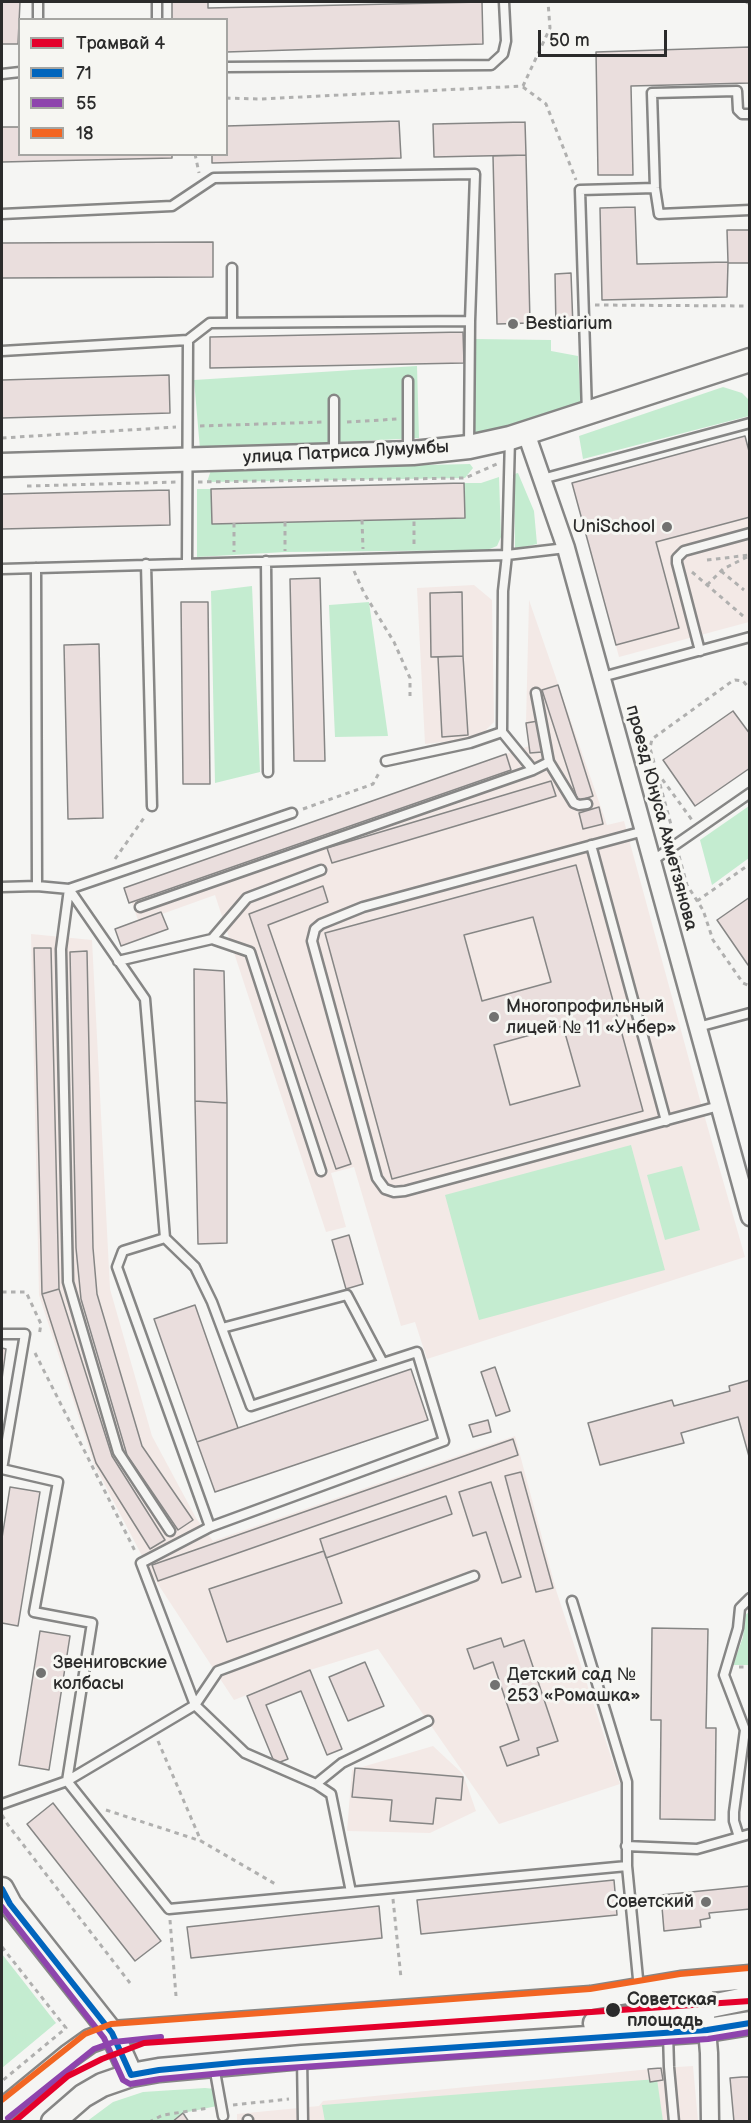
<!DOCTYPE html>
<html>
<head>
<meta charset="utf-8">
<style>
	body { margin:0 }
	#map { position:relative; width:751px; height:2123px; overflow:hidden; background:#f5f5f3; font-family:"Balsamiq Sans",sans-serif }
	canvas { display:block }
	.frame { position:absolute; inset:0; border:3px solid #2b2b2b; pointer-events:none }
	.legend { position:absolute; left:18px; top:18px; width:210px; height:138px; box-sizing:border-box; background:#f6f6f2; border:2px solid #a5a5a2; margin:0; padding:8px 10px; list-style:none; font-size:18px; color:#2b2b2b }
	.legend li { display:flex; align-items:center; gap:12px; height:30px }
	.legend b { width:30px; border:2px solid #a5a5a2 }
	.scale { position:absolute; left:538px; top:30px; width:129px; height:27px; box-sizing:border-box; border:3px solid #2b2b2b; border-top:0; padding-left:8px; font-size:18px; line-height:21px; white-space:nowrap; color:#2b2b2b; -webkit-text-stroke:4px #f6f6f2; paint-order:stroke }
</style>
</head>
<body>
<div id="map">
<canvas width="751" height="2123"></canvas>
<div class="frame"></div>
<ul class="legend">
<li><b style="height:8px;background:#e4002b"></b>Трамвай 4</li>
<li><b style="height:8px;background:#0065bd"></b>71</li>
<li><b style="height:8px;background:#8e44ad"></b>55</li>
<li><b style="height:8px;background:#f26522"></b>18</li>
</ul>
<div class="scale">50 m</div>
</div>
<script>
const ctx = document.querySelector('canvas').getContext('2d');
ctx.lineJoin = 'round';
function paint(path, color) { ctx.fillStyle = color; ctx.fill(path, 'evenodd'); }
const poly = rows => new Path2D(rows.map(r => 'M' + r).join(''));
function trace(path, color, width, dash) { ctx.strokeStyle = color; ctx.lineWidth = width; ctx.lineCap = dash ? 'butt' : 'round'; ctx.setLineDash(dash || []); ctx.stroke(path); }
function write(font, color, halo, rows, align = 'center') {
  ctx.font = font + ' "Balsamiq Sans",sans-serif'; ctx.lineWidth = 6; ctx.setLineDash([]); ctx.textBaseline = 'middle'; ctx.strokeStyle = halo; ctx.fillStyle = color; for (const [text, x, y, turn = 0] of rows) {
    ctx.save(); ctx.translate(x, y); ctx.rotate((+turn || 0) * Math.PI / 180); ctx.textAlign = isNaN(turn) ? turn : align; if (halo) ctx.strokeText(text, 0, 0); ctx.fillText(text, 0, 0); ctx.restore();
  }
}
const built = poly([
	[745,436,750,455,749,622,619,657,572,483],
	[474,585,492,600,494,722,478,738,425,744,417,588],
	[529,600,607,825,624,821,703,1111,745,1257,427,1359,415,1322,401,1326,354,1167,331,1173,346,1227,326,1232,215,895,162,914,168,929,121,946,115,929,138,920,132,903,129,903,124,888,529,746,526,723],
	[31,934,92,940,110,1289,152,1436,196,1518,213,1541,515,1436,556,1590,620,1784,499,1824,378,1649,310,1670,234,1700,152,1575,94,1464,39,1295],
	[433,1746,463,1774,476,1811,430,1833,347,1831,352,1770],
	[693,2066,698,2121,237,2122,237,2114,319,2106,323,2101,661,2068]
]);
const green = poly([
	[475,339,551,340,551,351,578,356,581,407,475,440],
	[417,366,419,438,200,449,194,380],
	[723,387,742,393,749,400,749,416,583,459,579,436],
	[470,464,473,468,465,478,207,482,211,470],
	[518,473,534,511,537,544,515,549,514,474],
	[499,477,501,537,497,546,487,550,285,552,197,557,197,489,211,489,212,524,465,518,464,483,481,483],
	[252,586,260,772,215,783,211,591],
	[369,602,388,736,335,737,329,605],
	[749,806,749,858,712,885,700,840],
	[631,1145,665,1270,479,1320,445,1195],
	[682,1166,700,1230,665,1240,647,1175],
	[749,1612,749,1665,733,1665,743,1637,745,1615],
	[2,1954,56,2023,2,2068],
	[657,2079,663,2121,325,2122,322,2105],
	[205,2088,215,2089,217,2106,183,2113,172,2121,86,2122,113,2102,143,2092]
]);
const building = poly([
	[2,2,20,2,18,44,2,44,2,2],
	[172,2,208,2,208,8,482,2,483,44,226,52,226,20,172,20,172,2],
	[750,47,750,83,631,86,633,175,598,175,596,52,750,47],
	[399,121,401,158,212,163,212,154,226,154,226,126,399,121],
	[525,122,526,155,434,157,433,124,525,122],
	[2,127,20,127,20,154,172,154,172,158,2,162,2,127],
	[526,155,530,323,497,324,493,156,526,155],
	[635,207,637,264,728,262,727,230,750,230,750,263,728,263,727,297,602,300,600,208,635,207],
	[213,242,213,277,2,278,2,243,213,242],
	[571,273,573,328,556,329,555,274,571,273],
	[463,332,464,363,210,368,210,337,463,332],
	[169,375,170,413,2,418,2,380,169,375],
	[745,436,750,455,750,517,656,542,679,628,616,645,572,483,745,436],
	[464,483,465,518,212,524,211,489,464,483],
	[169,490,170,525,2,529,2,494,169,490],
	[320,578,325,761,294,761,290,579,320,578],
	[462,592,463,656,431,657,430,593,462,592],
	[181,602,208,602,210,784,183,784,181,602],
	[99,644,103,818,68,819,64,645,99,644],
	[463,656,468,735,442,737,438,657,463,656],
	[558,685,593,796,578,801,542,690,558,685],
	[733,711,750,734,750,768,695,806,663,760,733,711],
	[538,721,542,752,530,753,526,723,538,721],
	[506,754,511,770,129,903,124,888,506,754],
	[551,781,556,796,332,863,327,848,551,781],
	[599,807,603,824,583,829,579,813,599,807],
	[576,865,643,1111,392,1179,325,933,576,865],
	[533,917,551,982,482,1001,464,935,533,917],
	[563,1026,580,1086,510,1105,494,1045,563,1026],
	[323,886,328,902,268,925,351,1164,336,1169,249,914,323,886],
	[750,897,750,964,748,965,717,920,750,897],
	[161,912,168,929,121,946,115,929,161,912],
	[34,948,51,948,59,1289,42,1294,34,948],
	[87,951,93,1248,97,1294,142,1446,193,1520,178,1530,127,1455,81,1299,76,1248,70,952,87,951],
	[194,969,224,971,227,1103,195,1101,194,969],
	[195,1101,227,1103,227,1243,198,1244,195,1101],
	[349,1235,363,1284,346,1289,332,1240,349,1235],
	[59,1289,112,1456,165,1540,150,1549,96,1463,42,1294,59,1289],
	[195,1305,238,1428,197,1442,154,1319,195,1305],
	[2,1348,6,1349,2,1379,2,1348],
	[495,1367,510,1411,496,1416,481,1372,495,1367],
	[411,1369,428,1420,215,1492,197,1442,411,1369],
	[750,1380,750,1460,738,1417,681,1433,684,1443,600,1465,588,1423,672,1400,674,1406,730,1391,729,1386,750,1380],
	[488,1420,491,1432,473,1437,469,1425,488,1420],
	[513,1439,518,1455,158,1581,152,1565,513,1439],
	[521,1472,553,1588,536,1592,505,1476,521,1472],
	[491,1482,521,1577,502,1583,486,1532,473,1536,459,1492,491,1482],
	[10,1487,40,1492,18,1626,2,1623,2,1538,10,1487],
	[446,1496,452,1514,326,1558,320,1539,446,1496],
	[324,1551,342,1603,227,1642,209,1589,324,1551],
	[652,1628,708,1629,706,1728,716,1728,715,1820,660,1819,661,1720,651,1720,652,1628],
	[40,1631,70,1636,49,1770,19,1765,40,1631],
	[501,1638,504,1647,524,1640,558,1741,537,1748,539,1755,507,1766,500,1747,519,1740,493,1662,474,1669,467,1649,501,1638],
	[365,1662,384,1706,348,1721,329,1677,365,1662],
	[310,1670,342,1749,327,1755,301,1691,266,1705,288,1759,275,1764,247,1696,310,1670],
	[355,1768,463,1777,461,1800,436,1798,433,1824,390,1821,392,1800,352,1797,355,1768],
	[53,1803,161,1941,135,1961,27,1824,53,1803],
	[614,1880,617,1915,421,1934,417,1900,614,1880],
	[750,1886,750,1909,709,1913,710,1918,700,1920,701,1927,664,1931,661,1895,750,1886],
	[379,1906,382,1938,191,1958,187,1927,379,1906],
	[661,2068,663,2080,650,2082,648,2069,661,2068],
	[742,2077,750,2077,750,2122,734,2122,730,2078,742,2077],
	[183,2113,189,2122,172,2122,183,2113]
]);
const path = poly([
	[746,2,750,4],
	[523,87,546,104,576,180],
	[226,98,260,99,523,86,550,28,548,2],
	[195,154,199,173],
	[595,305,750,306],
	[347,422,398,419],
	[200,426,323,422],
	[2,438,176,427],
	[198,482,465,478,497,464],
	[27,486,177,482],
	[362,520,363,549],
	[285,522,285,551],
	[234,523,234,552],
	[414,544,414,519],
	[707,560,750,555],
	[354,571,364,593,394,642,410,678,410,696],
	[721,571,744,590],
	[692,572,743,616],
	[707,585,723,569,747,557],
	[657,772,692,820],
	[303,809,373,784,380,771],
	[673,832,650,748,652,739,731,682,735,680,743,681,750,689],
	[679,856,687,885,703,910,713,940,743,983,750,986],
	[115,859,146,815],
	[697,901,750,864],
	[2,1292,26,1292,41,1324,39,1336],
	[35,1353,136,1553],
	[739,1667,750,1667],
	[158,1741,201,1841,277,1885],
	[106,1810,201,1841],
	[2,1815,8,1825,130,1983],
	[393,1899,401,1978],
	[170,1920,176,1996],
	[2,1947,66,2028,2,2081],
	[233,2105,289,2099],
	[149,2122,163,2115,209,2108]
]);
const lane = poly([
	[38,2,38,20],
	[157,2,157,20],
	[226,67,491,65,503,54,506,41,504,2],
	[2,74,20,72],
	[750,114,742,114,738,110,737,91,652,93,655,188,659,214,750,210],
	[2,214,172,206,214,178,475,174,470,321,469,446],
	[232,268,232,323],
	[2,351,188,340,210,323,470,321],
	[408,381,408,453],
	[334,400,334,455],
	[587,413,580,190,655,188],
	[510,438,507,555,503,591,502,732,533,770],
	[542,479,750,423],
	[266,561,268,772],
	[146,564,152,806],
	[187,564,188,340],
	[36,568,37,886],
	[2,569,507,555,566,548],
	[700,651,677,563,677,558,684,551,750,533],
	[602,677,750,637],
	[386,761,470,743,502,732],
	[549,762,574,803,579,805,587,804],
	[644,831,363,907,321,924,315,929,312,941,377,1178,385,1189,394,1192,405,1191,719,1106],
	[591,845,666,1121],
	[652,861,750,793],
	[2,887,37,886,69,889,145,999,165,1238,123,1251,117,1267,210,1527,141,1563,195,1705,67,1781],
	[140,907,533,770,549,762,536,693],
	[212,939,247,898,321,870],
	[118,961,212,939,250,952,321,1171],
	[698,1027,750,1013],
	[165,1238,195,1267,212,1302,251,1406,417,1352,444,1441,210,1527],
	[222,1328,347,1295,383,1363],
	[2,1334,25,1334,2,1469,58,1482,34,1612,92,1623,67,1781],
	[170,1531,118,1452,68,1282,61,949,69,889,292,813],
	[572,1601,627,1782,627,1866,639,1989],
	[316,1784,342,1763,428,1721],
	[2,1804,67,1781,169,1909,627,1866],
	[739,1837,734,1821,734,1812,745,1730,724,1675,738,1628,740,1608,750,1598],
	[626,1846,697,1849,750,1834],
	[351,1892,331,1794,316,1784,245,1753,195,1705,218,1671,474,1576],
	[668,2033,669,2067,674,2122],
	[302,2057,303,2122],
	[214,2066,223,2116],
	[248,2120,248,2122]
]);
const street = poly([
	[526,433,566,548,750,1217],
	[703,1981,709,2053,710,2122]
]);
const secondary = poly([
	[2,465,413,453,469,447,510,438,750,360],
	[2,1889,10,1904,112,2033,131,2075],
	[595,2023,682,2012,750,1998],
	[2,2111,69,2056,90,2041,112,2033,591,1998,681,1983,750,1977],
	[53,2122,83,2096,102,2085,131,2075,159,2070,302,2057,707,2030,750,2023]
]);
const bus1 = poly([
	[2,1889,10,1904,112,2033,131,2075,159,2070,243,2062,707,2030,750,2023]
]);
const bus2 = poly([
	[2,1907,104,2038,123,2080,130,2084,160,2079,244,2071,708,2039,750,2032],
	[8,2118,94,2049,114,2042,161,2037]
]);
const bus3 = poly([
	[2,2100,85,2034,111,2024,590,1989,680,1974,749,1968]
]);
const tram1 = poly([
	[14,2122,68,2076,102,2059,144,2043,750,2001]
]);
const markers = [
	[513,324,6,"#727271"],
	[667,527,6,"#727271"],
	[494,1017,6,"#727271"],
	[41,1673,6,"#727271"],
	[495,1685,6,"#727271"],
	[706,1902,6,"#727271"],
	[613,2010,8,"#2b2b2b"]
];
const poiNames = [
	["Bestiarium",525,324],
	["UniSchool",655,527,"right"],
	["Многопрофильный",506,1007],
	["лицей № 11 «Унбер»",506,1028],
	["Звениговские",53,1663],
	["колбасы",53,1684],
	["Детский сад №",507,1675],
	["253 «Ромашка»",507,1696],
	["Советский",694,1902,"right"]
];
const streetNames = [
	["улица Патриса Лумумбы",346,453,-3],
	["проезд Юнуса Ахметзянова",661,818,75]
];
const stopNames = [
	["Советская",627,2000],
	["площадь",627,2021]
];
paint(built, '#f3e9e6');
paint(green, '#c4ecd0');
paint(building, '#eadedd');
trace(building, '#868685', 1.5);
trace(lane, '#868685', 13);
trace(street, '#868685', 21);
trace(secondary, '#868685', 27);
trace(path, '#b0b0af', 3, [4.5, 4.5]);
trace(lane, '#f5f5f3', 8);
trace(street, '#f5f5f3', 16);
trace(secondary, '#f5f5f3', 22);
trace(bus1, '#0065bd', 6);
trace(bus2, '#8e44ad', 6);
trace(bus3, '#f26522', 6);
trace(tram1, '#e4002b', 6);
for (const [x, y, r, color] of markers) { const dot = new Path2D(); dot.arc(x, y, r, 0, 2 * Math.PI); ctx.fillStyle = color; ctx.fill(dot); trace(dot, '#f6f6f2', 2); }
write('18px', '#2b2b2b', '#f6f6f2', poiNames, 'left');
write('18px', '#2b2b2b', '#f6f6f2', streetNames);
write('bold 18px', '#2b2b2b', '#f6f6f2', stopNames, 'left');
</script>
</body>
</html>
